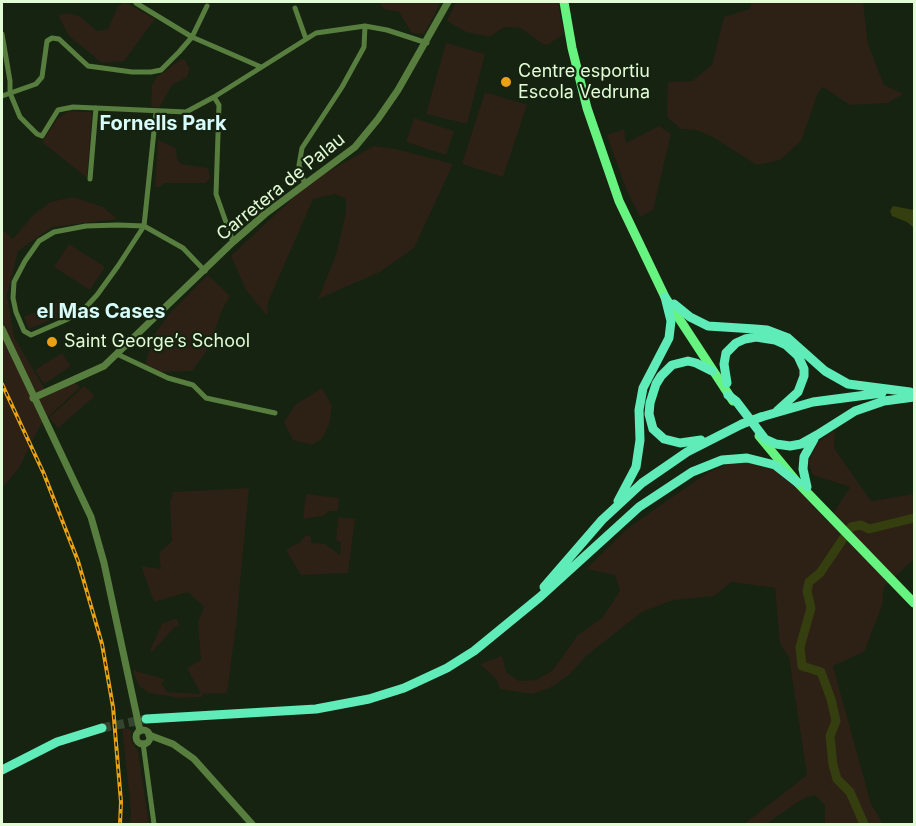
<!DOCTYPE html>
<html>
<head>
<meta charset="utf-8">
<style>
	body { margin:0 }
	#map { position:relative; width:916px; height:826px; overflow:hidden; background:#152310; font-family:Inter,sans-serif }
	canvas { display:block }
	.frame { position:absolute; inset:0; border:3px solid #e2fcd6; pointer-events:none }
</style>
</head>
<body>
<div id="map">
<canvas width="916" height="826"></canvas>
<div class="frame"></div>
</div>
<script>
const ctx = document.querySelector('canvas').getContext('2d');
ctx.lineJoin = 'round';
function paint(path, color) { ctx.fillStyle = color; ctx.fill(path, 'evenodd'); }
const poly = rows => new Path2D(rows.map(r => 'M' + r).join(''));
function trace(path, color, width, dash) { ctx.strokeStyle = color; ctx.lineWidth = width; ctx.lineCap = dash ? 'butt' : 'round'; ctx.setLineDash(dash || []); ctx.stroke(path); }
function write(font, color, halo, rows, align = 'center') {
  ctx.font = font + ' Inter,sans-serif'; ctx.lineWidth = 4.5; ctx.setLineDash([]); ctx.textBaseline = 'middle'; ctx.strokeStyle = halo; ctx.fillStyle = color; for (const [text, x, y, turn = 0] of rows) {
    ctx.save(); ctx.translate(x, y); ctx.rotate((+turn || 0) * Math.PI / 180); ctx.textAlign = isNaN(turn) ? turn : align; if (halo) ctx.strokeText(text, 0, 0); ctx.fillText(text, 0, 0); ctx.restore();
  }
}
const green = poly([
	[125,2,155,19,124,61,102,63,69,36,58,15,70,13,81,17,97,31,108,29,118,6],
	[379,2,439,2,437,10,424,34,412,33,399,12,384,9],
	[456,2,558,2,564,34,547,45,543,44,521,28,504,27,490,37,466,32,447,21],
	[752,2,863,2,868,44,884,85,903,94,888,103,850,105,823,87,818,93,801,141,780,160,757,165,711,136,696,130,681,129,667,117,668,82,692,81,712,65,724,17,750,9],
	[446,43,485,54,467,124,426,114],
	[184,59,190,69,187,77,172,85,159,108,151,106,152,85,157,77,180,60],
	[485,92,527,105,503,177,462,164],
	[69,111,91,112,92,114,87,178,42,142,57,119],
	[414,118,454,131,446,155,406,142],
	[659,126,671,134,653,210,640,217,626,189,607,135,624,129,626,143],
	[158,140,176,148,177,159,181,164,208,168,210,178,205,183,164,183,160,187,155,187],
	[374,146,396,149,453,164,414,248,380,272,318,299,336,255,346,212,346,199,335,194,313,199,268,302,267,316,246,290,231,256,311,181],
	[73,197,103,207,117,219,52,227,18,251,7,295,14,337,48,395,74,382,80,387,41,424,19,468,2,488,2,229,13,239,33,215,50,202],
	[69,244,105,267,90,290,54,267],
	[208,275,230,296,222,310,208,349,192,371,158,372,145,364,154,335,170,313],
	[59,299,70,305,74,299,79,307,53,320,49,312],
	[45,308,50,320,29,329,24,317],
	[62,353,71,366,44,384,35,370],
	[84,386,95,396,58,428,49,418],
	[322,388,332,406,329,425,322,439,312,445,293,440,284,422,295,405],
	[835,430,834,448,871,501,914,494,914,559,884,587,882,606,864,652,833,666,871,804,883,824,825,824,825,805,815,795,804,798,766,824,744,824,807,775,789,657,780,644,775,588,731,582,714,596,673,600,642,612,586,656,569,675,550,688,532,694,500,689,497,680,480,664,502,656,506,672,519,681,536,680,552,671,577,636,602,618,620,591,615,575,586,569,628,528,707,473,736,461,753,464,776,471,795,486,828,522,850,487,813,475,808,462,818,442],
	[249,488,236,626,227,693,202,694,202,697,181,698,149,693,139,686,133,671,135,669,136,671,164,679,165,681,161,683,167,692,201,694,187,668,201,660,198,622,204,607,188,592,154,602,141,566,161,569,159,553,172,541,170,503,173,492],
	[306,494,339,498,338,511,329,511,323,516,303,519],
	[338,517,355,519,348,573,301,575,286,550,300,542,306,535,311,537,311,543,325,544,340,555,341,543,336,540],
	[176,618,180,625,175,627,152,652,150,650,162,624],
	[122,727,131,730,131,740,138,751,149,824,130,824,131,812]
]);
const water = poly([
	[893,206,914,210,914,228,907,222,892,216,890,211]
]);
const river = poly([
	[864,824,850,792,837,779,833,765,830,736,836,721,831,699,821,672,802,666,800,647,811,608,807,591,809,582,820,573,851,527,861,525,869,529,914,518]
]);
const trunkTunnel = poly([
	[102,728,146,719]
]);
const minor = poly([
	[136,3,192,37,261,67],
	[295,8,306,39],
	[2,34,10,81,10,93,20,117,37,134,42,136,58,110,73,107,186,112,214,97,316,33,365,26,387,30,427,43],
	[2,96,36,84,42,77,47,41,52,38,59,39,88,66,132,72,151,72,161,70,179,52,192,37,207,6],
	[214,97,219,105,216,194,233,242],
	[156,112,144,226,118,266,97,295,84,309,68,319,31,335,24,331,16,312,13,298,14,282,25,261,39,241,54,232,86,226,118,225,144,226,183,248,205,271],
	[90,179,96,108],
	[305,185,299,165,302,148,342,87,364,47,365,26],
	[117,354,168,378,193,385,206,398,275,413],
	[143,743,154,824]
]);
const tertiary = poly([
	[2,329,91,517,104,563,140,731],
	[33,398,104,366,233,242,265,214,355,147,378,119,398,90,448,2],
	'136 737a7 7 0 1 1 14 0a7 7 0 1 1-14 0Z',
	[149,735,173,744,194,759,252,824]
]);
const primary = poly([
	[564,2,572,48,587,108,619,201,665,297,733,401],
	[759,436,798,483,914,603]
]);
const trunk = poly([
	[674,304,690,317,708,326,755,329,767,330,788,338,825,371,848,384,910,392],
	[727,383,724,364,726,353,736,343,745,339,756,337,775,340,786,345,798,356,804,369,804,376,798,392,777,411],
	[728,395,736,401,765,439,776,444,790,446,801,444,817,435,855,411,884,401,914,397],
	[761,417,813,402,882,393],
	[701,440,680,443,664,439,653,429,649,414,650,403,656,384,661,376,672,365,688,361,696,363,712,371],
	[807,487,803,469,804,457,814,439],
	[618,501,636,467,640,440,639,410,643,388,669,338,671,321,665,297],
	[544,587,602,520,642,483,687,452,742,424],
	[146,719,316,709,369,699,404,688,447,668,474,651,540,597,639,507,692,472,722,460,747,458,775,465,798,483],
	[2,770,57,742,102,728]
]);
const rail = poly([
	[2,384,44,474,78,561,102,644,113,707,121,802,120,824]
]);
const trunkBridge = poly([
	[742,424,761,417]
]);
const markers = [
	[506,82,6,"#eaa113"],
	[52,342,6,"#eaa113"]
];
const poiNames = [
	["Centre esportiu",518,72],
	["Escola Vedruna",518,93],
	["Saint George’s School",64,342]
];
const streetNames = [
	["Carretera de Palau",281,187,-39]
];
const neighbourhoodNames = [
	["Fornells Park",163,124],
	["el Mas Cases",101,312]
];
paint(green, '#2c2114');
paint(water, '#353e0e');
trace(river, '#353e0e', 9);
trace(trunkTunnel, '#34442e', 9, [9, 4.5]);
trace(minor, '#587e3f', 5);
trace(tertiary, '#587e3f', 7);
trace(primary, '#66f380', 9);
trace(trunk, '#60ecb9', 9);
trace(rail, '#eaa113', 4);
trace(rail, '#152310', 1.5, [4.5]);
trace(trunkBridge, '#60ecb9', 9);
for (const [x, y, r, color] of markers) { const dot = new Path2D(); dot.arc(x, y, r, 0, 2 * Math.PI); ctx.fillStyle = color; ctx.fill(dot); trace(dot, '#152310', 2); }
write('18px', '#e2fcd6', '#152310', poiNames, 'left');
write('18px', '#e2fcd6', '#152310', streetNames);
write('bold 20px', '#d7fcf9', '#152310', neighbourhoodNames);
</script>
</body>
</html>
